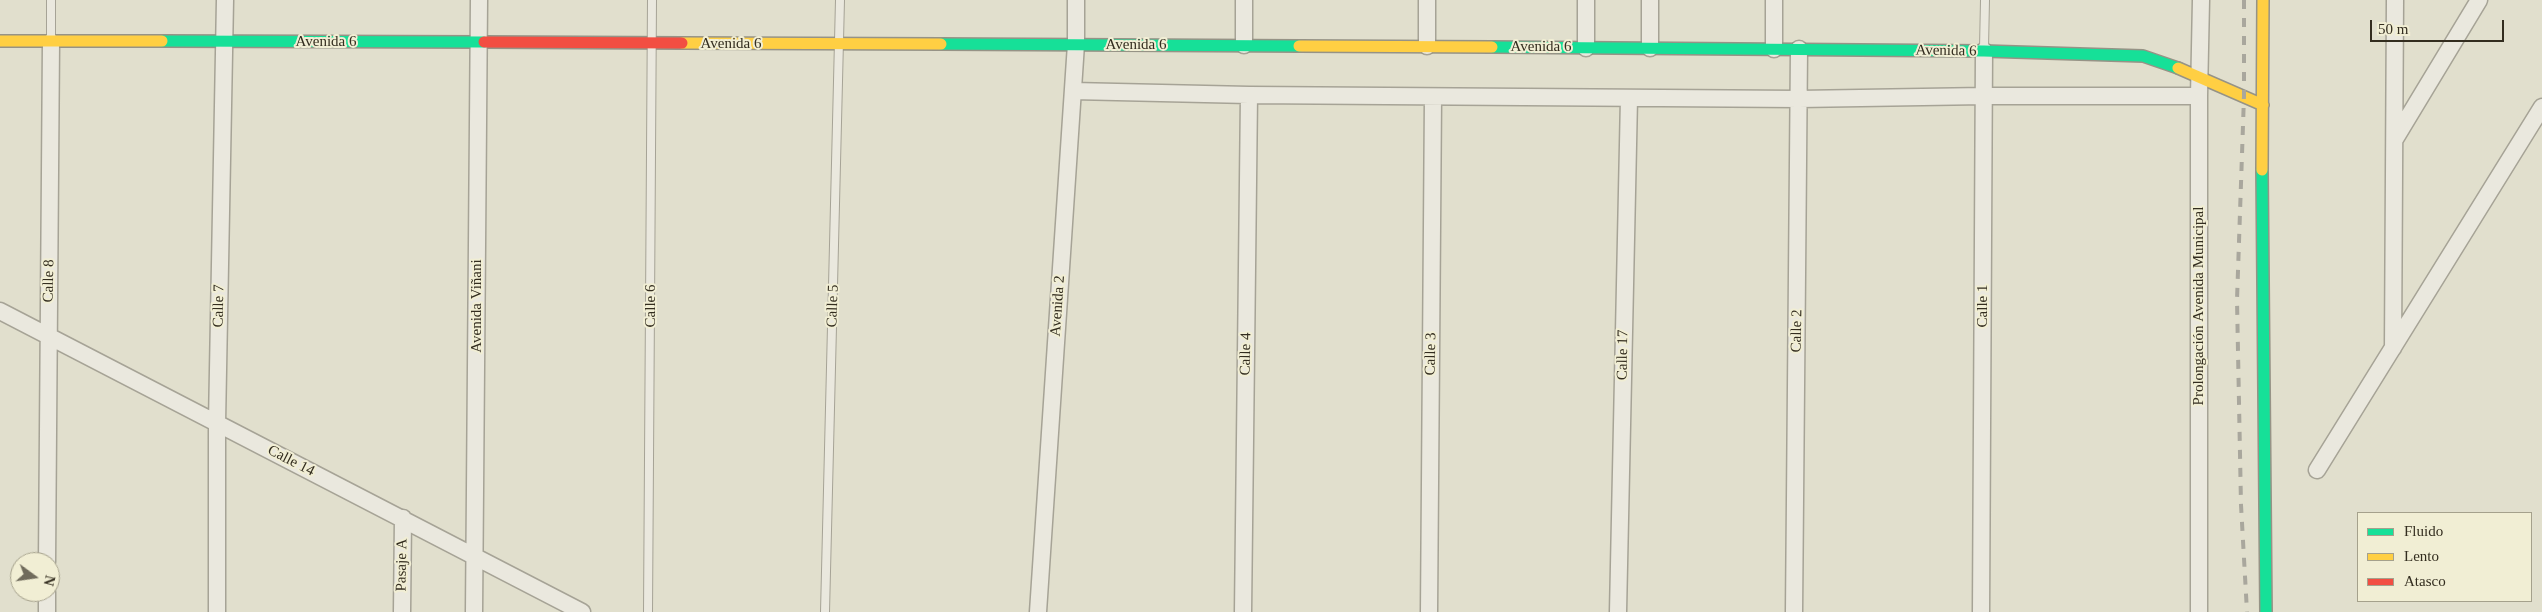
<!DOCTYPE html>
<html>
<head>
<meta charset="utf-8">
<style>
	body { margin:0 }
	#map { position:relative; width:2542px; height:612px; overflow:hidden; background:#e1dfcd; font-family:"Times New Roman",serif }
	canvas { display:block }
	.legend { position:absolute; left:2357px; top:512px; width:175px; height:90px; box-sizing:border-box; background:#f1eed4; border:1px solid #a5a18c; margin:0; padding:6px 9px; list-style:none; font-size:15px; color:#332d1f }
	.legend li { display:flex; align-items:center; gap:10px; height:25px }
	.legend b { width:25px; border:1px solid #a5a18c }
	.north { position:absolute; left:10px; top:552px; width:50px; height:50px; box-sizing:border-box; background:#f1eed4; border:1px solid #a5a18c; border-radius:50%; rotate:104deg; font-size:14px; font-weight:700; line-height:20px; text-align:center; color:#332d1f }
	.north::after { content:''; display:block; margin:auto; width:18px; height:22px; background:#706b5c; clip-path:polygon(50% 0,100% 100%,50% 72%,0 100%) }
	.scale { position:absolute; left:2370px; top:20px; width:134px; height:22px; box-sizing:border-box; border:2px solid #332d1f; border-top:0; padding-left:6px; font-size:15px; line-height:18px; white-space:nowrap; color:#332d1f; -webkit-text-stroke:4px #f1eed4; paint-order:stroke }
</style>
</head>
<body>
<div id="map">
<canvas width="2542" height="612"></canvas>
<ul class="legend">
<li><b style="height:6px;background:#16e098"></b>Fluido</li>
<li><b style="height:6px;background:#ffcf43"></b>Lento</li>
<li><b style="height:6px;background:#f24e42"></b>Atasco</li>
</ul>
<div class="north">N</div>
<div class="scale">50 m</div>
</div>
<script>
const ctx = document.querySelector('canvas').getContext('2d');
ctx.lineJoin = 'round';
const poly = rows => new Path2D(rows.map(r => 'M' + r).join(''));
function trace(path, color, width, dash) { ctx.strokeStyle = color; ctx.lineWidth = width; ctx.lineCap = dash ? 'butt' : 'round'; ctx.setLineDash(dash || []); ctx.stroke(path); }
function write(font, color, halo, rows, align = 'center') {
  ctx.font = font + ' "Times New Roman",serif'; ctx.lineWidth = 4; ctx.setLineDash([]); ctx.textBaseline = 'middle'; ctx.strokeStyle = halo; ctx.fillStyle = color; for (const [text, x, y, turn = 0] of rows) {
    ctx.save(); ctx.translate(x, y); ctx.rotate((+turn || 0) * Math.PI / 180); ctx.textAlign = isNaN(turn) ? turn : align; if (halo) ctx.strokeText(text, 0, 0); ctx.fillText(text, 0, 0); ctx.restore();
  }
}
const lane = poly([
	[51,0,51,40],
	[1984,48,1985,0],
	[648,612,652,0],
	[825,612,840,0]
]);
const street = poly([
	[1427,0,1427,46],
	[1586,0,1586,48],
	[1244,45,1244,0],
	[1650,48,1650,0],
	[1774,49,1774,0],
	[1073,91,1249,95,1799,99,1984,96,2199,96],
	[2395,139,2479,0],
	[0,311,582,612],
	[2393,348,2395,0],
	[2317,470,2542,107],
	[47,562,51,42],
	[47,612,47,592],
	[217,612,217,423,225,0],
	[402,612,403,518],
	[474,612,479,0],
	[1038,612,1076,44,1076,0],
	[1243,612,1249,95],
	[1429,612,1433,97],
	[1618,612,1629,98],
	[1794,612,1799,49],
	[1981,612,1984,51],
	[2199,612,2199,96,2201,0]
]);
const fast = poly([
	[162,41,484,42],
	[941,44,1299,46],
	[1492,47,1984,51,2143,56,2178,68],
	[2262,170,2266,612]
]);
const slow = poly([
	[0,41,162,41],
	[682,43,941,44],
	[1299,46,1492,47],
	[2178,68,2263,105],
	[2262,170,2263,0]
]);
const jam = poly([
	[484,42,682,43]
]);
const rail = poly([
	[2244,0,2244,96,2237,300,2241,505,2247,612]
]);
const streetNames = [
	["Avenida 6",326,42],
	["Avenida 6",731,44],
	["Avenida 6",1136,45],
	["Avenida 6",1541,47],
	["Avenida 6",1946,51,1],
	["Calle 8",49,281,-89],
	["Calle 7",219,306,-89],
	["Avenida Viñani",477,306,-90],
	["Calle 6",651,306,-90],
	["Calle 5",833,306,-88],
	["Avenida 2",1058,306,-86],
	["Calle 1",1983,306,-90],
	["Prolongación Avenida Municipal",2199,306,-90],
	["Calle 2",1797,331,-89],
	["Calle 4",1246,354,-89],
	["Calle 3",1431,354,-89],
	["Calle 17",1623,355,-89],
	["Calle 14",291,461,27],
	["Pasaje A",402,565,-89]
];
trace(lane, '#a6a396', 10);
trace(street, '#a6a396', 19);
trace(fast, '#969386', 14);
trace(slow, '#969386', 14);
trace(jam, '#969386', 14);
trace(lane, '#eae8de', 8);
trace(street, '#eae8de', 16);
trace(fast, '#16e098', 11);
trace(slow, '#ffcf43', 11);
trace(jam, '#f24e42', 11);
trace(rail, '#a9a79d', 4, [9, 9]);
write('15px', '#332d1f', '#f1eed4', streetNames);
</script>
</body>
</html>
